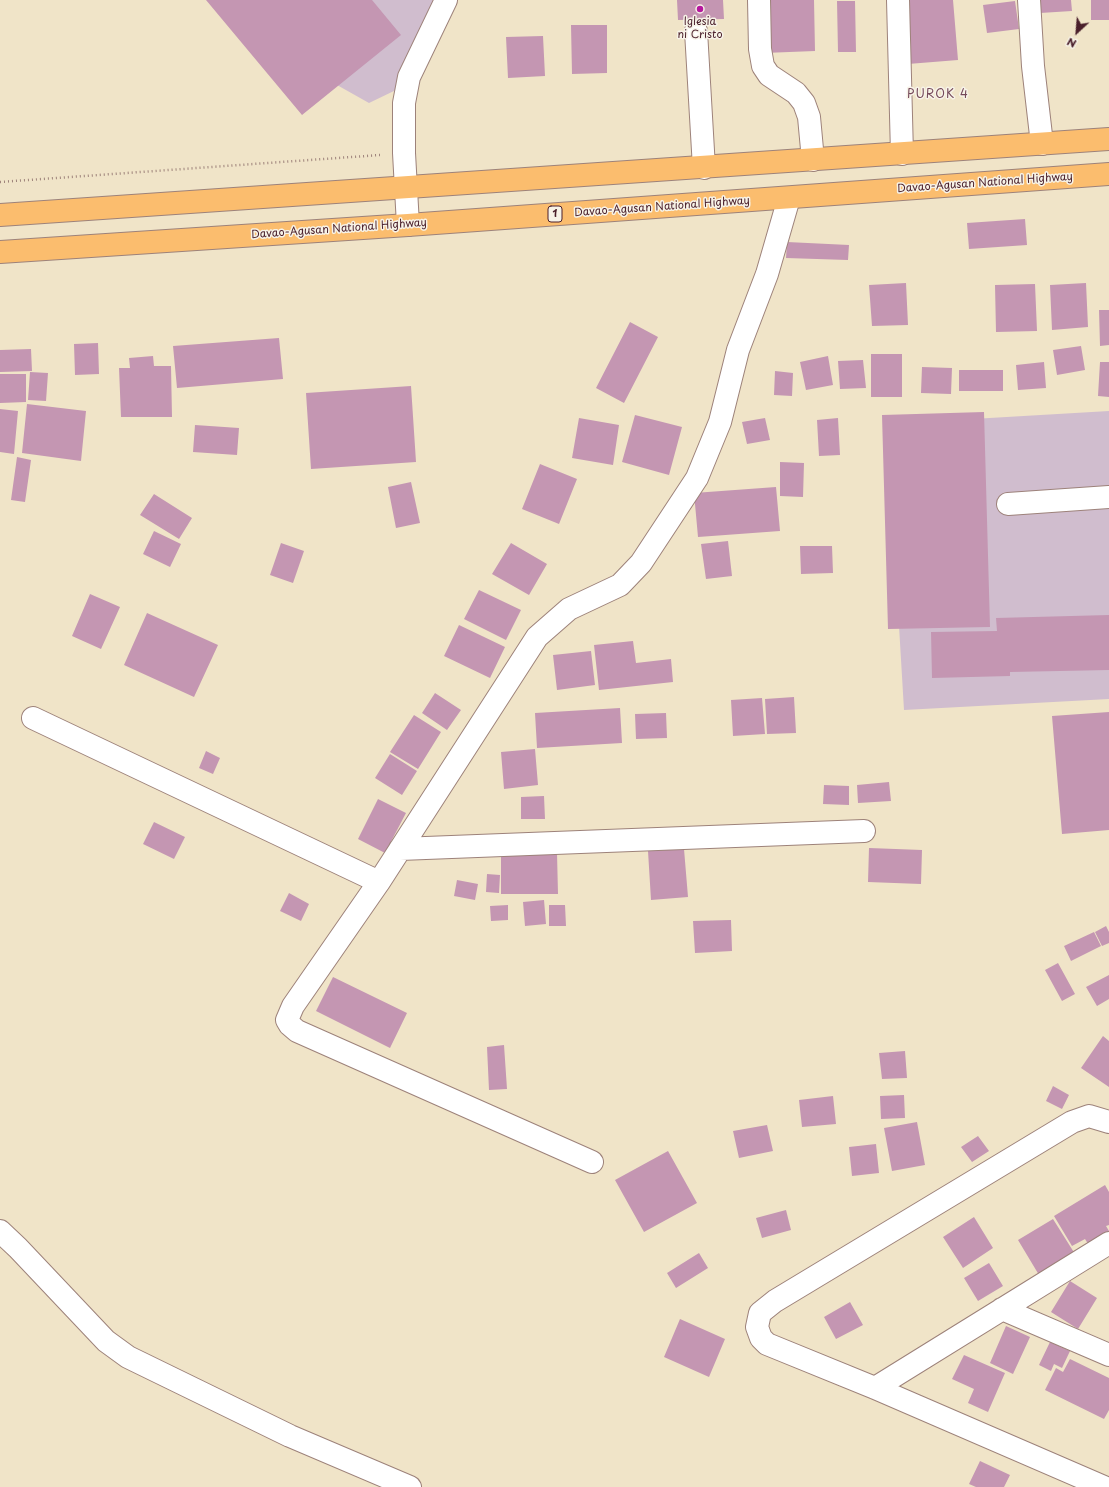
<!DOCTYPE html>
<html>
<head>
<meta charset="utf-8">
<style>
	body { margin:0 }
	#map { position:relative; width:1109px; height:1487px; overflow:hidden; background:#f0e4c8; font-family:"Playpen Sans",sans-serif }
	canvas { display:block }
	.north { position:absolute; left:1057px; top:12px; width:40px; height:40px; -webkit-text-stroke:3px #f7f3e8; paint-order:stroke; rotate:206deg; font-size:11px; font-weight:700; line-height:16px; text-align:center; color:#4a1f2b }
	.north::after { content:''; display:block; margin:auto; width:14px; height:18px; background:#4a1f2b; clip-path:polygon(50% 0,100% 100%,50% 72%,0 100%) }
</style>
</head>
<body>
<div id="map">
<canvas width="1109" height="1487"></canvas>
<div class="north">N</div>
</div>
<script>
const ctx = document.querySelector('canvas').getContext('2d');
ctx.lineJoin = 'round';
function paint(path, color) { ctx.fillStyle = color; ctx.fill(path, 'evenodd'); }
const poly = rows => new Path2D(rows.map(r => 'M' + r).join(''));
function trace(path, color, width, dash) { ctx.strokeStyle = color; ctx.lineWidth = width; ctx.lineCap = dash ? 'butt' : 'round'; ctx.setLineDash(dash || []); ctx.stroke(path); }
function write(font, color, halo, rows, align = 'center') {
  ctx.font = font + ' "Playpen Sans",sans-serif'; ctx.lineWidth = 3; ctx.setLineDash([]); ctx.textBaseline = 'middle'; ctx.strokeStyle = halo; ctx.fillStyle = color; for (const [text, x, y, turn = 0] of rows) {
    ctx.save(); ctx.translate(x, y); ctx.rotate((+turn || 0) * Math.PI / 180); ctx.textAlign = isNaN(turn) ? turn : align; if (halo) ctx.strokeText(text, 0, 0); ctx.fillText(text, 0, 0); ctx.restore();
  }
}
const industrial = poly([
	[223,0,438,0,396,90,369,103,321,76],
	[1109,411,1109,699,904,710,887,424]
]);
const building = poly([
	[206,0,372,0,401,35,302,115],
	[677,0,723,0,724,19,678,20],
	[762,0,814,0,815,51,764,53],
	[903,0,953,0,958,60,908,64],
	[1039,0,1071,0,1072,11,1040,13],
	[1091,0,1109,0,1109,20,1091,20],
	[837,1,855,1,856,52,838,52],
	[1015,1,1019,29,987,33,983,5],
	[571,25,607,25,607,73,572,74],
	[543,36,545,76,508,78,506,37],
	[1025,219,1027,245,969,249,967,223],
	[787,242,849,245,848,260,786,258],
	[906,283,908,325,872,326,869,285],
	[1086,283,1088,327,1052,330,1050,285],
	[1035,284,1037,331,996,332,995,285],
	[1099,310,1109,310,1109,345,1100,346],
	[630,322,658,337,624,403,596,388],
	[279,338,283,379,177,388,173,346],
	[98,343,99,374,75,375,74,344],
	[1081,346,1085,370,1057,375,1053,350],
	[31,349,32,371,0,372,0,350],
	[871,354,902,354,902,397,871,397],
	[153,356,154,366,171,366,172,417,121,417,119,368,130,368,129,358],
	[828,356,833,385,806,390,800,362],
	[863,360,866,388,840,389,838,361],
	[1044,362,1046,388,1018,390,1016,365],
	[1100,362,1109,362,1109,397,1098,396],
	[922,367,952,368,951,394,921,393],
	[959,370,1003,370,1003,391,959,391],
	[775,371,793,373,792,396,774,395],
	[30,372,48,373,46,401,28,400],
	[0,374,26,374,26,402,0,403],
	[411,386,416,462,311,469,306,393],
	[27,404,86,411,81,461,22,453],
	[0,409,18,411,14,454,0,452],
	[984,412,990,627,888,629,882,415],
	[635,415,682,427,669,475,622,462],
	[579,418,619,425,613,465,572,458],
	[765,418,770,440,747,444,742,422],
	[838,418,840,455,819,456,817,420],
	[195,425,239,428,237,455,193,452],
	[17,457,31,460,25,502,11,500],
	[780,462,804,463,803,497,780,496],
	[540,464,577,479,559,524,522,509],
	[411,482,420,523,396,528,388,487],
	[776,487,780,531,698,537,694,493],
	[154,494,192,518,179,539,140,515],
	[154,531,181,544,170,567,143,554],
	[728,541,732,576,706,579,701,544],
	[281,543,304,551,293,583,270,575],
	[511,543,547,564,529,595,492,574],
	[800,546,832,546,833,573,801,574],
	[479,590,521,610,506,640,464,619],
	[90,594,120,607,101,649,72,636],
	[147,613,218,645,194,697,124,665],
	[1109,615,1109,670,1010,672,1010,676,932,678,931,632,997,631,996,618],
	[459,625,505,647,490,678,444,656],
	[633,641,636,663,671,659,673,682,599,690,594,645],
	[591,651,595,685,557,690,553,655],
	[435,693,461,710,447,730,422,713],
	[794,697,796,733,767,734,765,699],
	[762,698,765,734,733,736,731,700],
	[620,708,622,743,537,748,535,713],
	[1109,712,1109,830,1062,834,1052,716],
	[666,713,667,738,636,739,635,714],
	[414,715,441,732,418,769,390,752],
	[535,749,538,785,504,789,501,752],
	[206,751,220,758,213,774,199,768],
	[390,754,417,771,402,795,375,778],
	[889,782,891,801,858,803,857,785],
	[824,785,849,786,849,805,823,804],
	[544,796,545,819,521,819,521,797],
	[378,799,406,813,385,853,358,839],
	[154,822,185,837,174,859,143,844],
	[869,848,922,850,921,884,868,882],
	[684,849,688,897,651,900,648,851],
	[557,853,558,894,501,894,501,855],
	[487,874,500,875,499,893,486,892],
	[457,880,478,884,475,900,454,896],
	[289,893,309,904,301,921,280,911],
	[544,900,546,924,525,926,523,902],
	[508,905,508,920,491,921,490,906],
	[549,905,565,905,566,926,549,926],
	[731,920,732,951,695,953,693,921],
	[1106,926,1109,932,1109,943,1102,946,1095,932],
	[1094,932,1101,946,1071,961,1064,946],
	[1058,963,1075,994,1062,1001,1045,970],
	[1109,975,1109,999,1097,1006,1086,987],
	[333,977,407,1013,390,1048,316,1011],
	[1103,1036,1109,1041,1109,1087,1081,1068],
	[504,1045,507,1089,489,1090,487,1047],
	[905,1051,907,1078,882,1079,879,1053],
	[1053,1086,1069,1095,1062,1109,1046,1101],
	[904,1095,905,1118,881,1119,880,1096],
	[833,1096,836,1124,802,1127,799,1100],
	[917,1122,925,1165,892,1171,884,1128],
	[767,1125,773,1151,739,1158,733,1131],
	[978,1136,989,1151,972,1162,961,1147],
	[876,1144,879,1173,852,1176,849,1147],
	[668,1151,697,1203,644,1232,615,1180],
	[1105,1185,1109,1192,1109,1225,1106,1226,1109,1231,1109,1235,1090,1247,1085,1239,1072,1246,1054,1216],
	[786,1210,791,1230,762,1238,756,1218],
	[974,1217,993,1248,963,1268,943,1237],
	[1053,1219,1075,1254,1039,1275,1018,1240],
	[699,1253,708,1268,676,1288,667,1273],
	[989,1263,1003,1286,978,1301,964,1278],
	[1070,1281,1097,1298,1078,1329,1051,1312],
	[850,1302,863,1325,836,1339,824,1317],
	[680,1319,725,1339,709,1377,664,1357],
	[1006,1326,1030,1337,1013,1374,990,1363],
	[1050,1342,1070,1351,1062,1368,1054,1364,1051,1371,1039,1365],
	[964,1355,1005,1373,988,1412,968,1403,974,1389,952,1379],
	[1070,1359,1109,1378,1109,1410,1104,1419,1045,1390,1056,1368,1063,1372],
	[980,1461,1010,1475,1004,1487,976,1487,969,1484]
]);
const path = poly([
	[0,182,380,155]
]);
const minor = poly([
	[759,0,760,49,763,66,769,75,796,93,804,103,809,117,813,160],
	[898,0,902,154],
	[1029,0,1033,66,1042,144],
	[696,31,704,168],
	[408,225,404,153,404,103,409,77,446,0],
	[1008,504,1109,497],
	[33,718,379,882],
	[400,849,864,831],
	[592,1162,297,1031,290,1025,287,1020,293,1006,379,882,537,637,569,609,620,585,641,563,697,478,720,422,738,350,767,274,789,198],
	[0,1231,18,1248,106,1341,128,1357,290,1436,410,1487],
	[1002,1309,1109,1355],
	[875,1388,1109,1243],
	[1104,1487,875,1388,767,1344,761,1338,757,1327,760,1313,775,1301,1072,1122,1089,1116,1109,1122]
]);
const highway = poly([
	[0,215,1109,139],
	[0,252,408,225,1109,174]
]);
const markers = [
	[700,9,4,"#b5179e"]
];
const shields = [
	[555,214,14]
];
const shieldNames = [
	["1",555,214]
];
const poiNames = [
	["Iglesia",700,22],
	["ni Cristo",700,35]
];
const streetNames = [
	["Davao-Agusan National Highway",985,183,-4],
	["Davao-Agusan National Highway",662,207,-4],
	["Davao-Agusan National Highway",339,229,-4]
];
const neighbourhoodNames = [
	["PUROK 4",938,95]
];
paint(industrial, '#d0bdce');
paint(building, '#c496b2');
trace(minor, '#9d827a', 24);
trace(highway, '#9d827a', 24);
trace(path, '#9d827a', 2.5, [1, 3]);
trace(minor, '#fff', 22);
trace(highway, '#fbbd6e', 22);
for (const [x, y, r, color] of markers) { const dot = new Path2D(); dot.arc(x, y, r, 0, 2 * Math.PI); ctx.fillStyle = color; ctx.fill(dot); trace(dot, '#f7f3e8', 1.5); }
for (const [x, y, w] of shields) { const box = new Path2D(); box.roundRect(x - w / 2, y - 8, w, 16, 3); ctx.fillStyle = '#f7f3e8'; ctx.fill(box); trace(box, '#4a1f2b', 1); }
write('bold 10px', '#4a1f2b', null, shieldNames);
write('11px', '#4a1f2b', '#f7f3e8', poiNames);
write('11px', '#4a1f2b', '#f7f3e8', streetNames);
ctx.letterSpacing = '1px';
write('12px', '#75495a', '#f7f3e8', neighbourhoodNames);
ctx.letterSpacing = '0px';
</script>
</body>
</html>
